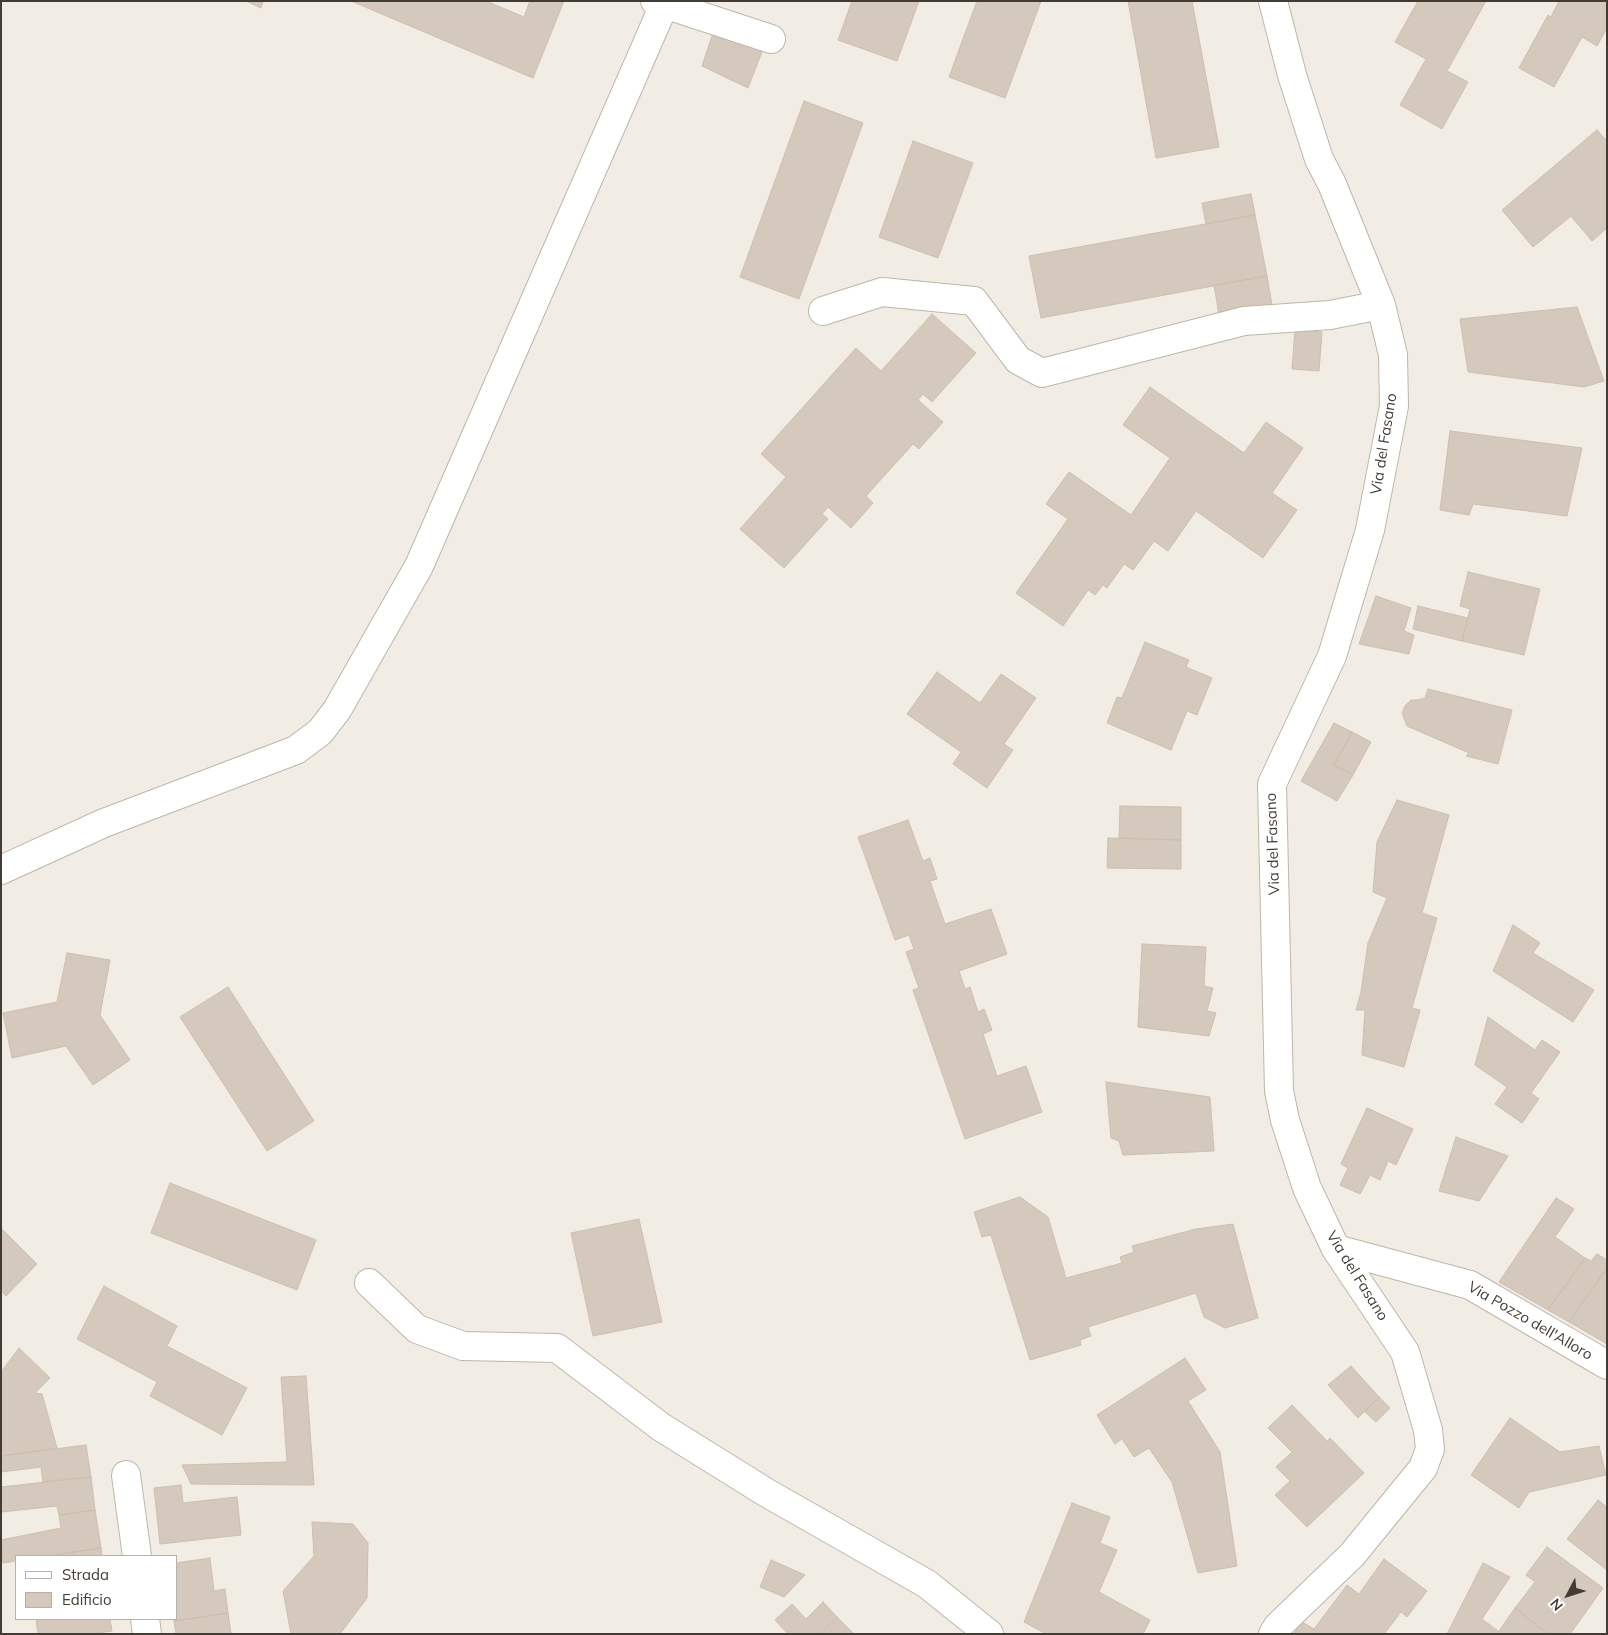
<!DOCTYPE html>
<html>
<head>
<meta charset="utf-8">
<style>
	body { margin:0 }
	#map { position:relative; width:1608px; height:1635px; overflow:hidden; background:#f1ece4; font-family:Mulish,sans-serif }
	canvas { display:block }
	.frame { position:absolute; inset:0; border:2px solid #433c34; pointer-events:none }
	.legend { position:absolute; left:15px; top:1555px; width:162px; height:65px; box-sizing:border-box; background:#fff; border:1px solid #b4b1ae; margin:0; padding:6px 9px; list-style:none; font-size:15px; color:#433c34 }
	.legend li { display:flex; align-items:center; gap:10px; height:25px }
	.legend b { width:25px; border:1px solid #b4b1ae }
	.north { position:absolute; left:1543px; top:1570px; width:50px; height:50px; -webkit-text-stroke:4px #fff; paint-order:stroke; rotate:230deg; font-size:14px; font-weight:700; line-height:20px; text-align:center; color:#433c34 }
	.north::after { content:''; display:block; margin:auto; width:18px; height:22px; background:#433c34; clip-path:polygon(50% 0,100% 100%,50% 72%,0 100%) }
</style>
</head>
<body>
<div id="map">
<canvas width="1608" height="1635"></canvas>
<div class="frame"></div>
<ul class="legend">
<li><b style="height:6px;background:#fff"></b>Strada</li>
<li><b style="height:14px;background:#d5c9bd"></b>Edificio</li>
</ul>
<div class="north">N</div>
</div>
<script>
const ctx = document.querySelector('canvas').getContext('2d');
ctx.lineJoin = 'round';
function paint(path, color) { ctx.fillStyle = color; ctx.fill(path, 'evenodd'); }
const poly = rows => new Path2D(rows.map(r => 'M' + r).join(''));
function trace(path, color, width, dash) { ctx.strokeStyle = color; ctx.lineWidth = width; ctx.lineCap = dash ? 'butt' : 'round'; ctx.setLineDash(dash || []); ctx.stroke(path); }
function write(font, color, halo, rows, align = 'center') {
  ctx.font = font + ' Mulish,sans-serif'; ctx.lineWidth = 4.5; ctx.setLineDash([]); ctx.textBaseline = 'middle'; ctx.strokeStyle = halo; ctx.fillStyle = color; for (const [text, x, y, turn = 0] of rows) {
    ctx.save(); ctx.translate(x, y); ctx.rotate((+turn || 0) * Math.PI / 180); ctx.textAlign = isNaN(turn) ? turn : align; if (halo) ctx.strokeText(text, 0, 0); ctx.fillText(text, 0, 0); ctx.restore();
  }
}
const building = poly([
	[246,1,263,1,261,8,246,1],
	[351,1,486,1,524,17,530,1,564,1,533,78,351,1],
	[852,1,919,1,897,61,838,40,852,1],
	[977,1,1041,1,1005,98,949,77,977,1],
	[1128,1,1192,1,1219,147,1156,158,1128,1],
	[1418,1,1486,1,1447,71,1468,82,1442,129,1400,105,1426,59,1395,42,1418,1],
	[1559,1,1607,1,1607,28,1597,46,1582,37,1554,87,1519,68,1548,15,1551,17,1559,1],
	[714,30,763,49,748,88,702,66,714,30],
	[804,101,863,123,799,299,740,277,804,101],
	[1597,130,1607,141,1607,228,1592,241,1571,216,1533,247,1502,210,1597,130],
	[913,141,973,163,938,258,879,237,913,141],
	[1251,194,1255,215,1206,224,1202,203,1251,194],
	[1255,215,1267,276,1041,318,1029,256,1255,215],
	[1267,276,1272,305,1219,315,1214,285,1267,276],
	[1577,307,1604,381,1584,387,1468,372,1460,319,1577,307],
	[932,314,976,353,932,402,923,394,918,400,943,422,919,449,913,444,866,496,873,503,851,528,828,507,822,514,828,519,784,568,740,529,786,477,761,454,856,348,881,371,932,314],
	[1295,330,1322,332,1319,371,1292,369,1295,330],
	[1150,387,1244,453,1266,422,1303,448,1272,493,1297,510,1263,558,1196,511,1168,551,1154,541,1133,570,1124,564,1107,588,1103,585,1095,595,1088,590,1063,626,1016,593,1068,519,1046,504,1069,472,1131,515,1170,458,1123,425,1150,387],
	[1450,431,1582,448,1567,516,1473,504,1469,515,1440,510,1450,431],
	[1468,572,1540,589,1524,655,1462,641,1470,609,1460,606,1468,572],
	[1376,596,1411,608,1404,631,1414,635,1409,654,1359,644,1376,596],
	[1418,606,1468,618,1462,641,1413,629,1418,606],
	[1145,642,1189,660,1186,667,1212,678,1197,715,1187,711,1171,750,1107,723,1117,697,1122,698,1145,642],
	[937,672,980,703,1001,674,1036,698,1004,744,1013,750,987,788,953,764,961,752,907,714,937,672],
	[1428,689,1512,710,1498,764,1466,756,1469,753,1407,726,1402,713,1405,706,1411,700,1418,700,1425,698,1428,689],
	[1334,723,1352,732,1334,765,1353,775,1337,801,1301,781,1334,723],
	[1352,732,1371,742,1353,775,1334,765,1352,732],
	[1397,800,1449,815,1422,913,1437,918,1412,1008,1420,1010,1404,1067,1362,1055,1365,1010,1356,1010,1361,992,1368,943,1387,898,1373,892,1377,842,1397,800],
	[1120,806,1181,807,1181,840,1119,838,1120,806],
	[908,820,923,861,930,858,937,879,930,881,945,924,991,909,1007,954,959,971,965,989,970,987,978,1012,984,1009,992,1030,983,1034,997,1076,1026,1066,1042,1112,965,1139,913,990,919,988,906,952,914,949,909,935,895,940,858,837,908,820],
	[1108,838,1181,840,1181,869,1107,868,1108,838],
	[1513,925,1540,943,1533,953,1594,990,1573,1022,1493,971,1513,925],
	[1142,944,1206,947,1204,986,1213,988,1207,1011,1216,1013,1209,1036,1138,1027,1142,944],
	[67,953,110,960,100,1015,130,1060,93,1085,66,1046,12,1058,3,1013,57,1002,67,953],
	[228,987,314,1121,267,1151,180,1017,228,987],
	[1488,1017,1535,1050,1542,1040,1560,1052,1531,1093,1539,1099,1522,1123,1495,1104,1507,1087,1475,1065,1488,1017],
	[1106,1082,1210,1097,1214,1151,1123,1155,1119,1141,1111,1138,1106,1082],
	[1367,1108,1413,1129,1396,1165,1388,1161,1380,1180,1370,1175,1360,1194,1340,1185,1348,1168,1341,1164,1367,1108],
	[1456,1137,1508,1156,1479,1201,1439,1191,1456,1137],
	[170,1183,316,1240,297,1290,151,1233,170,1183],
	[1020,1197,1048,1217,1066,1278,1122,1263,1120,1257,1134,1252,1132,1246,1196,1229,1233,1224,1258,1318,1225,1328,1204,1317,1196,1293,1088,1327,1091,1336,1080,1340,1081,1345,1030,1360,991,1235,982,1237,974,1212,1020,1197],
	[1556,1198,1574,1209,1555,1237,1585,1258,1548,1310,1499,1282,1556,1198],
	[639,1219,662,1322,593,1336,571,1233,639,1219],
	[1,1228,37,1264,6,1296,1,1291,1,1228],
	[1597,1254,1607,1260,1607,1268,1569,1322,1548,1310,1585,1258,1591,1261,1597,1254],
	[1607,1268,1607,1344,1569,1322,1607,1268],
	[104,1286,177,1326,167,1346,247,1388,222,1435,150,1396,157,1382,77,1339,104,1286],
	[19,1348,50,1378,35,1393,42,1394,57,1448,1,1456,1,1372,19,1348],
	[1185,1358,1206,1390,1188,1401,1220,1452,1237,1566,1198,1573,1172,1482,1149,1448,1134,1457,1122,1439,1115,1444,1097,1415,1185,1358],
	[1351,1366,1379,1397,1358,1418,1328,1385,1351,1366],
	[306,1376,314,1485,191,1484,182,1465,287,1462,281,1377,306,1376],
	[1379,1397,1390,1408,1376,1422,1365,1412,1379,1397],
	[1292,1405,1327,1441,1330,1438,1364,1473,1307,1527,1275,1495,1290,1481,1276,1467,1292,1452,1268,1428,1292,1405],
	[1510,1418,1560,1452,1599,1446,1606,1475,1529,1492,1519,1508,1471,1475,1510,1418],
	[86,1445,91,1477,43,1482,41,1467,1,1472,1,1456,86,1445],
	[91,1477,95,1510,59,1515,57,1506,1,1512,1,1487,91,1477],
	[181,1485,183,1503,237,1497,241,1535,160,1544,154,1488,181,1485],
	[1598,1500,1607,1507,1607,1570,1567,1539,1598,1500],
	[1072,1503,1110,1517,1100,1543,1117,1550,1099,1592,1150,1620,1143,1634,1046,1634,1024,1622,1072,1503],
	[95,1510,101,1548,48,1556,16,1556,16,1561,3,1563,1,1540,61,1528,59,1515,95,1510],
	[312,1522,353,1524,368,1543,367,1598,340,1634,291,1634,283,1591,314,1556,312,1522],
	[1547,1547,1603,1588,1570,1634,1548,1634,1515,1608,1535,1582,1526,1575,1547,1547],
	[101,1548,102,1556,48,1556,101,1548],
	[210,1558,214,1591,225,1589,228,1613,174,1621,174,1619,176,1619,176,1563,210,1558],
	[1384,1559,1427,1591,1407,1617,1401,1612,1384,1634,1319,1634,1314,1629,1347,1585,1359,1594,1384,1559],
	[771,1560,805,1575,784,1597,760,1587,771,1560],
	[1483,1563,1510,1577,1482,1619,1502,1634,1447,1634,1483,1563],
	[823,1602,837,1617,820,1634,788,1634,775,1620,792,1604,806,1619,823,1602],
	[1515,1608,1548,1634,1502,1634,1499,1631,1515,1608],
	[228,1613,231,1634,176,1634,174,1621,228,1613],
	[837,1617,854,1634,820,1634,837,1617],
	[36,1619,110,1619,112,1631,90,1634,38,1634,36,1619],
	[1302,1622,1314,1629,1319,1634,1296,1634,1294,1633,1302,1622]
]);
const minor = poly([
	[655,1,771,39],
	[823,311,882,292,974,301,1018,360,1042,373,1244,321,1330,315,1381,305],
	[1,870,104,823,296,750,320,732,337,710,419,566,664,5],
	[1336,1249,1470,1285,1607,1365],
	[369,1283,417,1329,463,1346,557,1348,661,1427,767,1493,927,1584,989,1634],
	[126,1475,137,1556],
	[145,1619,147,1634],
	[1273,1634,1278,1626,1352,1555,1423,1468,1430,1449,1428,1430,1405,1352,1336,1249,1307,1188,1285,1120,1279,1091,1272,784,1332,656,1370,530,1394,406,1393,355,1381,305,1332,184,1319,159,1292,75,1273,1]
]);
const streetNames = [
	["Via del Fasano",1384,444,-81],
	["Via del Fasano",1273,844,-92],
	["Via del Fasano",1357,1276,58],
	["Via Pozzo dell'Alloro",1530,1321,30]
];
paint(building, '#d5c9bd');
trace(building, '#cdbead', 1);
trace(minor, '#bfb6aa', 30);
trace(minor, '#fff', 28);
write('15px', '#433c34', '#fff', streetNames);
</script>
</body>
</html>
